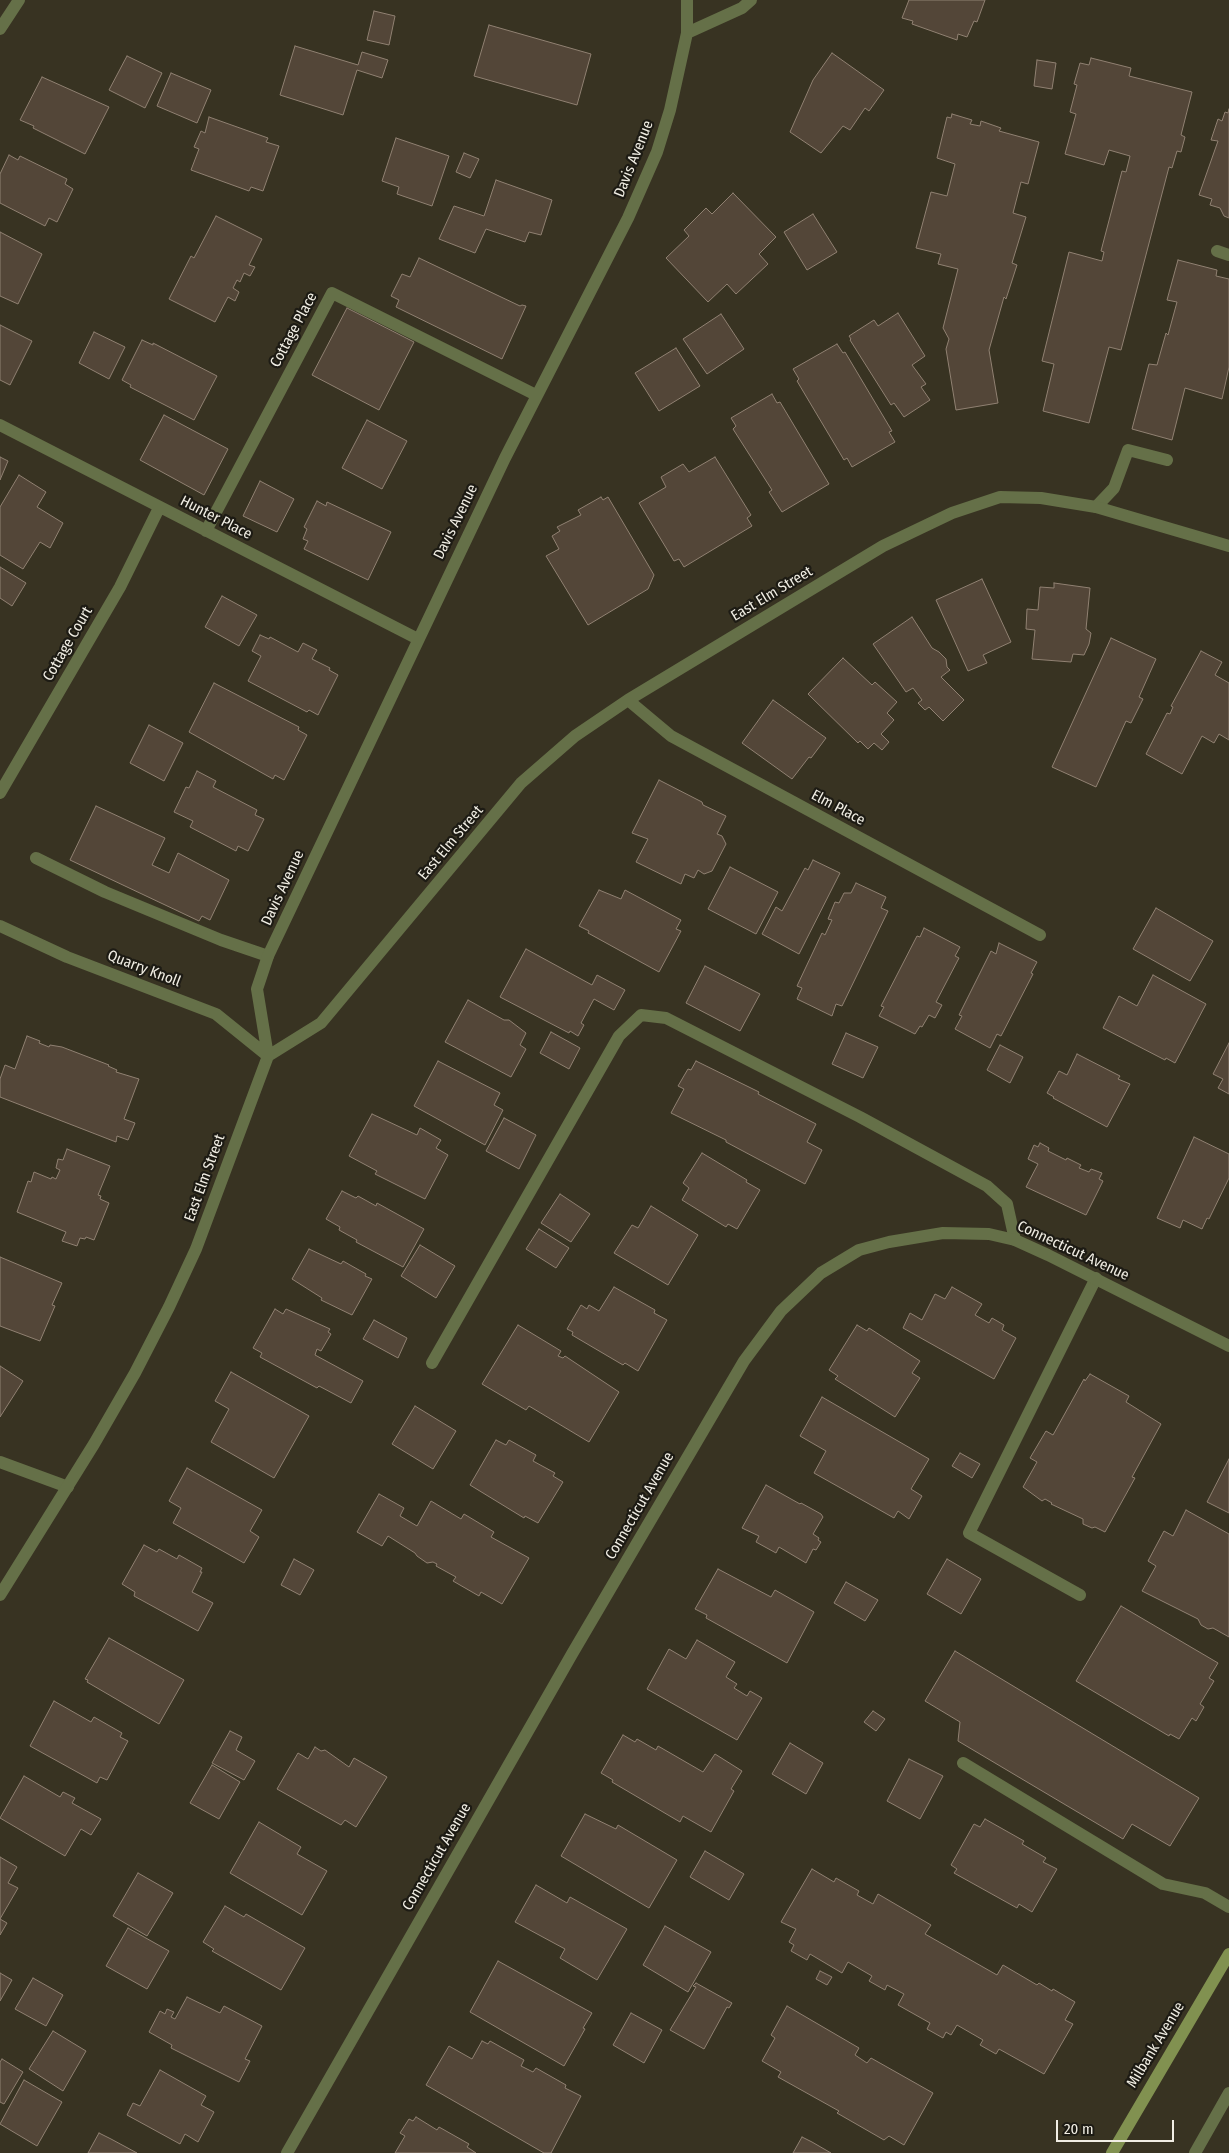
<!DOCTYPE html>
<html>
<head>
<meta charset="utf-8">
<style>
	body { margin:0 }
	#map { position:relative; width:1229px; height:2153px; overflow:hidden; background:#383322; font-family:"Fira Sans Condensed",sans-serif }
	canvas { display:block }
	.scale { position:absolute; left:1056px; top:2120px; width:118px; height:22px; box-sizing:border-box; border:2px solid #f1eee4; border-top:0; padding-left:6px; font-size:15px; line-height:18px; white-space:nowrap; color:#f1eee4; -webkit-text-stroke:4px #1d1b14; paint-order:stroke }
</style>
</head>
<body>
<div id="map">
<canvas width="1229" height="2153"></canvas>
<div class="scale">20 m</div>
</div>
<script>
const ctx = document.querySelector('canvas').getContext('2d');
ctx.lineJoin = 'round';
function paint(path, color) { ctx.fillStyle = color; ctx.fill(path, 'evenodd'); }
const poly = rows => new Path2D(rows.map(r => 'M' + r).join(''));
function trace(path, color, width, dash) { ctx.strokeStyle = color; ctx.lineWidth = width; ctx.lineCap = dash ? 'butt' : 'round'; ctx.setLineDash(dash || []); ctx.stroke(path); }
function write(font, color, halo, rows, align = 'center') {
  ctx.font = font + ' "Fira Sans Condensed",sans-serif'; ctx.lineWidth = 4.5; ctx.setLineDash([]); ctx.textBaseline = 'middle'; ctx.strokeStyle = halo; ctx.fillStyle = color; for (const [text, x, y, turn = 0] of rows) {
    ctx.save(); ctx.translate(x, y); ctx.rotate((+turn || 0) * Math.PI / 180); ctx.textAlign = isNaN(turn) ? turn : align; if (halo) ctx.strokeText(text, 0, 0); ctx.fillText(text, 0, 0); ctx.restore();
  }
}
const building = poly([
	[909,0,985,0,977,22,974,21,967,37,958,34,957,40,912,24,913,21,902,18,909,0],
	[374,11,395,16,389,45,367,40,374,11],
	[489,25,591,54,577,105,474,76,489,25],
	[295,46,358,65,362,52,388,60,382,78,357,70,343,115,280,95,295,46],
	[832,53,884,90,869,111,865,108,850,130,843,126,821,153,790,132,813,80,832,53],
	[127,56,162,73,145,108,109,90,127,56],
	[1091,58,1131,68,1129,76,1192,92,1181,135,1185,137,1181,152,1177,151,1172,168,1169,167,1121,350,1109,347,1089,423,1043,411,1054,364,1042,361,1069,252,1102,261,1104,252,1101,251,1122,171,1126,172,1130,156,1109,150,1104,165,1065,154,1076,114,1070,112,1077,85,1074,84,1080,63,1089,65,1091,58],
	[1037,60,1056,63,1052,89,1034,86,1037,60],
	[171,73,211,90,197,123,157,106,171,73],
	[42,77,109,107,85,154,33,128,34,126,20,120,42,77],
	[1229,109,1229,218,1224,216,1220,208,1210,205,1212,199,1199,195,1218,141,1211,140,1218,119,1222,121,1225,112,1228,113,1229,109],
	[952,114,972,120,970,124,980,126,981,121,1001,128,999,131,1039,142,1028,184,1021,182,1013,213,1026,217,1012,263,1017,265,1006,299,1004,297,989,350,998,403,956,410,946,349,949,339,943,328,958,269,938,264,941,254,916,248,931,192,947,196,955,164,937,158,947,117,951,118,952,114],
	[209,117,268,138,266,142,279,146,263,191,251,187,249,191,191,170,199,149,194,147,201,131,205,133,209,117],
	[396,138,449,156,432,206,397,194,399,187,382,181,396,138],
	[464,153,479,159,470,178,456,172,464,153],
	[9,155,18,160,20,156,67,179,65,184,73,189,57,222,49,218,45,226,0,203,0,174,9,155],
	[496,180,552,200,541,235,529,232,525,242,486,229,475,253,439,239,454,206,484,216,496,180],
	[733,193,776,237,759,254,768,264,736,294,727,284,708,302,666,258,689,236,684,230,706,208,712,214,733,193],
	[813,214,837,252,807,270,784,232,813,214],
	[216,216,262,239,249,265,255,267,250,276,244,273,240,282,237,280,233,288,239,292,235,301,228,297,215,322,169,299,191,256,194,258,216,216],
	[0,232,42,254,18,304,0,296,0,232],
	[419,258,520,306,522,305,526,306,502,359,396,307,399,300,391,296,402,274,410,277,419,258],
	[1178,260,1217,270,1216,276,1229,279,1229,367,1222,399,1185,388,1172,440,1132,429,1149,364,1157,365,1166,333,1168,335,1177,302,1167,300,1178,260],
	[347,308,414,342,379,410,312,375,347,308],
	[898,313,925,356,912,365,926,384,921,387,930,400,904,417,894,403,891,405,850,340,851,339,849,336,874,320,878,326,898,313],
	[721,314,744,349,707,374,683,339,721,314],
	[0,325,32,341,10,385,0,380,0,325],
	[94,332,125,347,109,379,79,363,94,332],
	[142,340,153,345,153,343,217,376,194,420,130,387,131,385,122,380,142,340],
	[837,344,843,353,845,352,892,431,889,432,895,442,852,467,847,458,844,460,797,381,799,379,793,369,837,344],
	[676,348,700,386,659,411,635,373,676,348],
	[772,394,777,403,780,402,829,484,782,512,769,492,772,490,733,429,736,426,731,418,772,394],
	[164,415,228,449,204,495,140,460,164,415],
	[367,420,407,441,382,489,342,468,367,420],
	[0,457,8,461,0,480,0,457],
	[715,457,751,515,747,518,752,526,684,567,679,559,674,561,639,503,666,487,661,477,683,464,689,472,715,457],
	[19,475,46,492,37,507,63,523,50,548,40,542,23,569,0,555,0,507,19,475],
	[260,481,294,499,277,532,243,516,260,481],
	[601,497,603,500,608,497,654,575,648,589,588,625,546,556,559,549,552,536,560,531,557,527,581,515,578,510,601,497],
	[317,501,326,506,327,502,391,532,368,580,304,549,308,541,303,539,307,529,304,527,317,501],
	[0,567,26,583,12,606,0,598,0,567],
	[982,579,1011,642,983,655,987,663,968,671,936,600,982,579],
	[1054,583,1090,588,1086,629,1091,633,1089,644,1084,655,1073,654,1071,662,1032,659,1035,630,1026,629,1027,609,1038,610,1040,587,1054,588,1054,583],
	[222,596,257,615,239,646,205,627,222,596],
	[912,617,932,648,939,652,946,659,947,667,950,670,941,677,964,700,943,721,929,707,925,710,918,703,922,700,913,688,906,692,873,644,912,617],
	[260,635,269,639,270,637,298,652,303,643,317,650,312,659,330,668,329,670,338,675,318,715,309,710,307,712,248,681,261,656,252,651,260,635],
	[1111,638,1156,659,1139,697,1143,699,1131,723,1126,721,1096,787,1052,767,1111,638],
	[1201,651,1222,662,1215,675,1229,683,1229,740,1219,734,1214,743,1202,736,1182,774,1146,754,1167,713,1170,714,1173,707,1171,706,1201,651],
	[843,658,872,685,875,682,897,702,887,713,894,720,881,734,889,742,882,750,874,743,868,749,860,741,858,743,808,694,843,658],
	[214,683,299,727,298,730,307,735,284,780,275,775,273,779,189,732,214,683],
	[773,700,826,738,811,758,809,757,792,779,742,743,773,700],
	[149,725,183,743,164,781,130,763,149,725],
	[197,771,216,781,213,787,257,810,255,815,264,819,248,851,238,846,236,851,190,827,193,821,174,812,186,787,189,788,197,771],
	[659,780,702,802,703,805,726,816,717,834,722,836,726,844,712,871,704,874,698,870,694,878,685,874,681,884,636,862,648,839,632,833,659,780],
	[96,806,165,838,152,865,169,873,178,853,229,880,210,920,202,916,199,921,70,860,96,806],
	[813,860,840,873,799,954,762,934,776,907,782,911,805,868,808,870,813,860],
	[730,867,778,892,756,934,708,909,730,867],
	[856,883,886,897,881,908,888,911,842,1006,836,1004,832,1016,797,999,802,988,797,986,822,933,825,935,832,920,828,919,835,902,839,903,844,893,851,893,856,883],
	[599,890,621,899,625,890,681,920,676,929,681,931,659,972,588,933,589,931,579,926,599,890],
	[1156,908,1213,941,1190,981,1133,949,1156,908],
	[924,928,960,947,955,956,959,958,936,1002,942,1005,935,1018,929,1015,922,1027,920,1026,915,1034,879,1016,884,1007,881,1006,917,936,920,937,924,928],
	[999,943,1037,962,1031,973,1033,974,1001,1036,997,1034,990,1048,955,1029,962,1016,959,1015,991,951,996,954,999,943],
	[526,949,592,985,597,975,625,990,614,1010,594,999,581,1023,584,1025,578,1036,570,1031,569,1033,500,997,526,949],
	[705,966,760,994,740,1031,686,1003,705,966],
	[1153,975,1206,1004,1175,1063,1166,1058,1165,1060,1103,1028,1119,996,1137,1006,1153,975],
	[468,1000,504,1020,509,1020,526,1033,520,1045,526,1049,511,1077,445,1042,468,1000],
	[551,1032,580,1048,569,1069,540,1053,551,1032],
	[846,1033,878,1047,863,1078,832,1064,846,1033],
	[27,1036,40,1041,39,1043,49,1047,50,1045,62,1047,109,1065,108,1066,117,1070,116,1072,139,1079,124,1119,135,1123,128,1140,117,1136,116,1142,0,1097,0,1079,5,1065,15,1069,27,1036],
	[1229,1043,1229,1094,1218,1088,1223,1079,1213,1074,1229,1043],
	[1000,1045,1023,1057,1010,1083,987,1070,1000,1045],
	[1077,1054,1120,1076,1118,1079,1130,1084,1107,1127,1053,1098,1054,1097,1047,1093,1059,1071,1067,1075,1077,1054],
	[438,1061,500,1093,494,1105,503,1110,485,1145,414,1106,438,1061],
	[696,1061,759,1092,758,1094,816,1124,807,1142,822,1150,805,1184,726,1142,726,1140,671,1113,684,1089,678,1086,688,1069,691,1070,696,1061],
	[372,1114,417,1135,420,1128,441,1140,436,1148,448,1155,425,1199,375,1174,377,1171,349,1156,372,1114],
	[504,1118,536,1135,519,1169,486,1151,504,1118],
	[1194,1137,1229,1154,1229,1178,1209,1219,1207,1218,1202,1229,1183,1220,1180,1228,1157,1218,1194,1137],
	[1040,1143,1049,1148,1048,1151,1066,1160,1067,1158,1081,1165,1079,1168,1089,1172,1091,1169,1102,1173,1099,1179,1103,1181,1086,1215,1026,1187,1038,1164,1028,1159,1034,1145,1038,1147,1040,1143],
	[67,1149,110,1166,98,1195,101,1196,100,1199,109,1203,94,1240,86,1237,85,1239,80,1238,77,1246,62,1241,66,1232,17,1212,28,1181,31,1182,34,1172,51,1179,52,1177,56,1179,60,1170,56,1168,58,1159,63,1160,67,1149],
	[702,1153,747,1180,746,1182,760,1190,737,1229,728,1224,726,1227,682,1200,689,1188,683,1183,702,1153],
	[342,1191,356,1198,358,1196,376,1206,377,1203,424,1229,403,1267,356,1242,357,1240,339,1230,340,1227,326,1219,342,1191],
	[560,1194,590,1214,571,1242,541,1223,560,1194],
	[651,1206,698,1235,668,1285,614,1253,632,1225,638,1228,651,1206],
	[539,1229,569,1248,556,1268,526,1249,539,1229],
	[420,1245,455,1266,436,1298,401,1276,420,1245],
	[309,1249,341,1264,343,1261,366,1274,365,1276,372,1279,352,1315,321,1300,322,1298,292,1279,309,1249],
	[0,1257,62,1283,52,1305,55,1306,40,1341,0,1326,0,1257],
	[614,1287,655,1310,654,1313,667,1320,638,1371,625,1363,623,1365,572,1335,573,1332,567,1329,581,1305,587,1309,589,1305,599,1311,614,1287],
	[952,1287,982,1304,975,1315,989,1323,992,1318,1004,1325,1002,1330,1016,1338,994,1379,903,1328,910,1313,922,1320,935,1294,945,1299,952,1287],
	[275,1309,283,1314,286,1309,330,1329,328,1332,331,1334,321,1351,317,1349,315,1355,363,1381,351,1403,319,1386,317,1388,260,1357,262,1353,253,1348,275,1309],
	[374,1320,407,1338,398,1358,363,1339,374,1320],
	[518,1325,561,1351,558,1356,563,1358,565,1356,619,1392,589,1442,529,1406,526,1410,482,1384,518,1325],
	[857,1325,867,1331,869,1328,920,1361,912,1373,920,1378,895,1417,835,1379,838,1376,829,1370,857,1325],
	[0,1366,23,1381,0,1417,0,1366],
	[231,1372,309,1416,274,1478,211,1442,229,1409,215,1401,231,1372],
	[1090,1374,1129,1396,1126,1402,1161,1424,1132,1477,1135,1478,1105,1532,1095,1527,1092,1528,1083,1524,1083,1519,1051,1504,1052,1503,1045,1499,1042,1501,1023,1487,1037,1462,1030,1458,1046,1431,1053,1435,1084,1379,1085,1381,1090,1374],
	[822,1397,929,1459,911,1489,922,1496,909,1519,898,1511,894,1518,814,1473,826,1451,800,1436,822,1397],
	[415,1406,456,1431,433,1469,392,1444,415,1406],
	[496,1440,506,1445,509,1440,536,1455,533,1461,555,1473,553,1476,563,1482,538,1523,525,1516,524,1518,470,1485,496,1440],
	[960,1453,980,1464,972,1478,952,1466,960,1453],
	[1229,1459,1229,1513,1207,1502,1229,1459],
	[187,1468,262,1510,250,1531,259,1537,244,1563,173,1523,181,1508,169,1501,187,1468],
	[766,1485,800,1504,801,1503,821,1514,823,1517,813,1534,819,1538,818,1540,821,1542,816,1550,813,1549,806,1563,779,1547,776,1553,756,1542,759,1536,742,1528,766,1485],
	[379,1494,404,1508,400,1516,417,1526,431,1501,461,1519,464,1514,494,1532,491,1537,529,1558,502,1604,481,1592,479,1596,453,1581,456,1577,436,1566,437,1564,433,1562,427,1563,417,1556,415,1553,388,1536,382,1546,357,1532,379,1494],
	[1186,1510,1229,1534,1229,1637,1213,1628,1208,1629,1201,1625,1198,1619,1142,1591,1156,1566,1148,1561,1164,1531,1173,1536,1186,1510],
	[144,1545,157,1552,159,1549,177,1559,179,1555,202,1568,200,1572,202,1572,192,1592,213,1603,198,1631,134,1596,135,1592,122,1584,144,1545],
	[294,1559,314,1570,300,1595,281,1585,294,1559],
	[947,1559,981,1579,961,1614,927,1594,947,1559],
	[718,1569,771,1597,775,1590,814,1612,787,1663,706,1618,707,1615,695,1609,718,1569],
	[846,1582,878,1600,865,1621,834,1603,846,1582],
	[1121,1606,1218,1663,1209,1678,1214,1681,1200,1704,1204,1707,1196,1721,1192,1718,1179,1739,1170,1734,1169,1736,1076,1681,1121,1606],
	[109,1638,184,1680,159,1724,87,1682,88,1680,85,1679,109,1638],
	[697,1640,735,1662,726,1677,737,1684,734,1688,747,1696,750,1691,762,1698,737,1740,647,1689,669,1649,686,1659,697,1640],
	[955,1651,1199,1798,1170,1846,1132,1824,1123,1839,958,1741,960,1722,925,1701,955,1651],
	[54,1701,91,1722,94,1717,122,1733,120,1737,128,1741,107,1780,100,1777,97,1783,30,1746,54,1701],
	[873,1711,885,1719,876,1731,864,1722,873,1711],
	[230,1731,242,1737,236,1750,255,1761,244,1780,212,1763,230,1731],
	[623,1735,635,1742,637,1739,656,1750,658,1746,703,1772,715,1754,742,1771,731,1789,734,1791,711,1832,683,1816,680,1822,612,1782,613,1780,601,1773,623,1735],
	[790,1743,823,1763,806,1794,772,1774,790,1743],
	[315,1747,321,1751,325,1750,349,1767,354,1758,387,1777,356,1827,345,1820,341,1825,277,1789,298,1753,308,1759,315,1747],
	[909,1759,943,1776,920,1819,887,1801,909,1759],
	[212,1765,240,1782,219,1819,190,1803,212,1765],
	[24,1776,60,1797,63,1792,75,1798,72,1803,101,1819,91,1835,81,1829,65,1856,0,1818,24,1776],
	[585,1814,616,1829,618,1825,677,1860,649,1908,561,1856,585,1814],
	[985,1819,1024,1841,1022,1844,1046,1858,1043,1862,1057,1869,1032,1912,1019,1904,1017,1908,954,1873,957,1869,951,1865,974,1824,980,1827,985,1819],
	[259,1822,301,1847,297,1854,327,1871,302,1915,230,1873,259,1822],
	[705,1851,744,1874,729,1900,690,1877,705,1851],
	[0,1857,17,1867,8,1883,18,1888,0,1919,7,1923,0,1935,0,1857],
	[812,1869,834,1882,836,1878,859,1891,857,1895,873,1904,878,1894,931,1925,925,1934,997,1975,1003,1965,1037,1985,1039,1983,1052,1991,1053,1989,1075,2002,1065,2020,1073,2024,1044,2074,999,2049,996,2054,980,2045,983,2040,957,2025,951,2035,946,2032,943,2038,927,2029,930,2023,898,2005,904,1994,887,1985,885,1990,869,1981,872,1976,848,1962,842,1973,810,1954,807,1960,791,1951,794,1945,789,1942,796,1929,781,1922,812,1869],
	[138,1873,173,1893,147,1936,113,1916,138,1873],
	[536,1885,567,1903,570,1897,627,1929,597,1980,560,1958,565,1949,515,1922,536,1885],
	[225,1906,244,1917,246,1914,305,1948,281,1990,212,1951,214,1949,203,1942,225,1906],
	[665,1926,711,1952,688,1992,643,1965,665,1926],
	[128,1928,169,1951,147,1989,106,1966,128,1928],
	[498,1961,592,2013,583,2028,585,2029,564,2066,470,2012,498,1961],
	[820,1971,832,1977,827,1985,816,1979,820,1971],
	[0,1973,12,1980,0,2001,0,1973],
	[33,1978,63,1995,46,2026,15,2009,33,1978],
	[696,1983,732,2003,729,2008,727,2007,704,2049,670,2030,696,1987,693,1986,696,1983],
	[187,1997,220,2013,224,2006,262,2026,245,2059,250,2061,239,2082,171,2048,172,2045,149,2032,160,2011,165,2014,167,2009,174,2012,171,2017,175,2019,187,1997],
	[787,2006,859,2048,855,2055,867,2063,871,2058,933,2093,904,2145,889,2136,884,2140,837,2113,839,2111,778,2077,781,2072,762,2061,775,2038,771,2035,787,2006],
	[631,2013,662,2030,644,2063,613,2045,631,2013],
	[53,2031,86,2051,63,2091,29,2069,53,2031],
	[482,2041,488,2044,490,2041,524,2060,521,2066,533,2072,536,2068,566,2085,565,2088,581,2096,551,2153,544,2153,426,2085,449,2046,472,2059,482,2041],
	[2,2059,23,2072,4,2104,0,2102,0,2062,2,2059],
	[160,2070,206,2096,201,2105,214,2112,198,2142,185,2134,180,2144,127,2115,133,2103,140,2106,160,2070],
	[24,2080,62,2102,37,2146,0,2124,24,2080],
	[416,2117,437,2130,439,2127,469,2144,467,2147,476,2153,395,2153,405,2136,400,2133,409,2119,413,2121,416,2117],
	[99,2133,111,2139,137,2153,88,2153,99,2133],
	[802,2137,812,2142,831,2153,793,2153,802,2137]
]);
const service = poly([
	[1217,251,1229,255],
	[1096,507,1114,488,1128,450,1167,460],
	[36,858,105,892,221,940,268,956],
	[432,1363,619,1036,641,1015,666,1018,860,1117,987,1186,1007,1204,1015,1240],
	[0,1462,68,1487],
	[1080,1595,969,1533,1096,1278],
	[963,1763,1163,1884,1205,1893,1229,1907],
	[1195,2153,1229,2093]
]);
const minor = poly([
	[0,29,19,0],
	[687,33,742,8,751,0],
	[0,425,418,639],
	[206,531,332,293,536,395],
	[628,700,671,736,1040,935],
	[0,793,120,587,159,508],
	[0,926,67,957,216,1014,268,1056],
	[268,1056,257,989,268,956,505,458,628,218,657,152,670,110,687,33,687,0],
	[0,1595,94,1444,135,1373,169,1307,196,1249,268,1056,321,1023,521,783,575,736,628,700,883,546,952,513,1000,497,1041,498,1096,507,1229,546],
	[287,2153,572,1654,744,1361,781,1311,821,1273,859,1250,889,1242,943,1233,989,1234,1015,1240,1048,1255,1229,1346]
]);
const secondary = poly([
	[1112,2153,1229,1954]
]);
const streetNames = [
	["Davis Avenue",634,159,-68],
	["Cottage Place",294,330,-62],
	["Hunter Place",216,518,27],
	["Davis Avenue",456,522,-64],
	["East Elm Street",772,594,-31],
	["Cottage Court",68,644,-60],
	["Elm Place",838,808,28],
	["East Elm Street",451,843,-50],
	["Davis Avenue",283,888,-65],
	["Quarry Knoll",144,969,21],
	["East Elm Street",205,1178,-70],
	["Connecticut Avenue",1073,1251,25],
	["Connecticut Avenue",640,1506,-60],
	["Connecticut Avenue",437,1857,-60],
	["Milbank Avenue",1156,2045,-59]
];
paint(building, '#534638');
trace(building, '#908172', 1);
trace(service, '#657048', 12);
trace(minor, '#657048', 12);
trace(secondary, '#819150', 12);
write('15px', '#f1eee4', '#1d1b14', streetNames);
</script>
</body>
</html>
